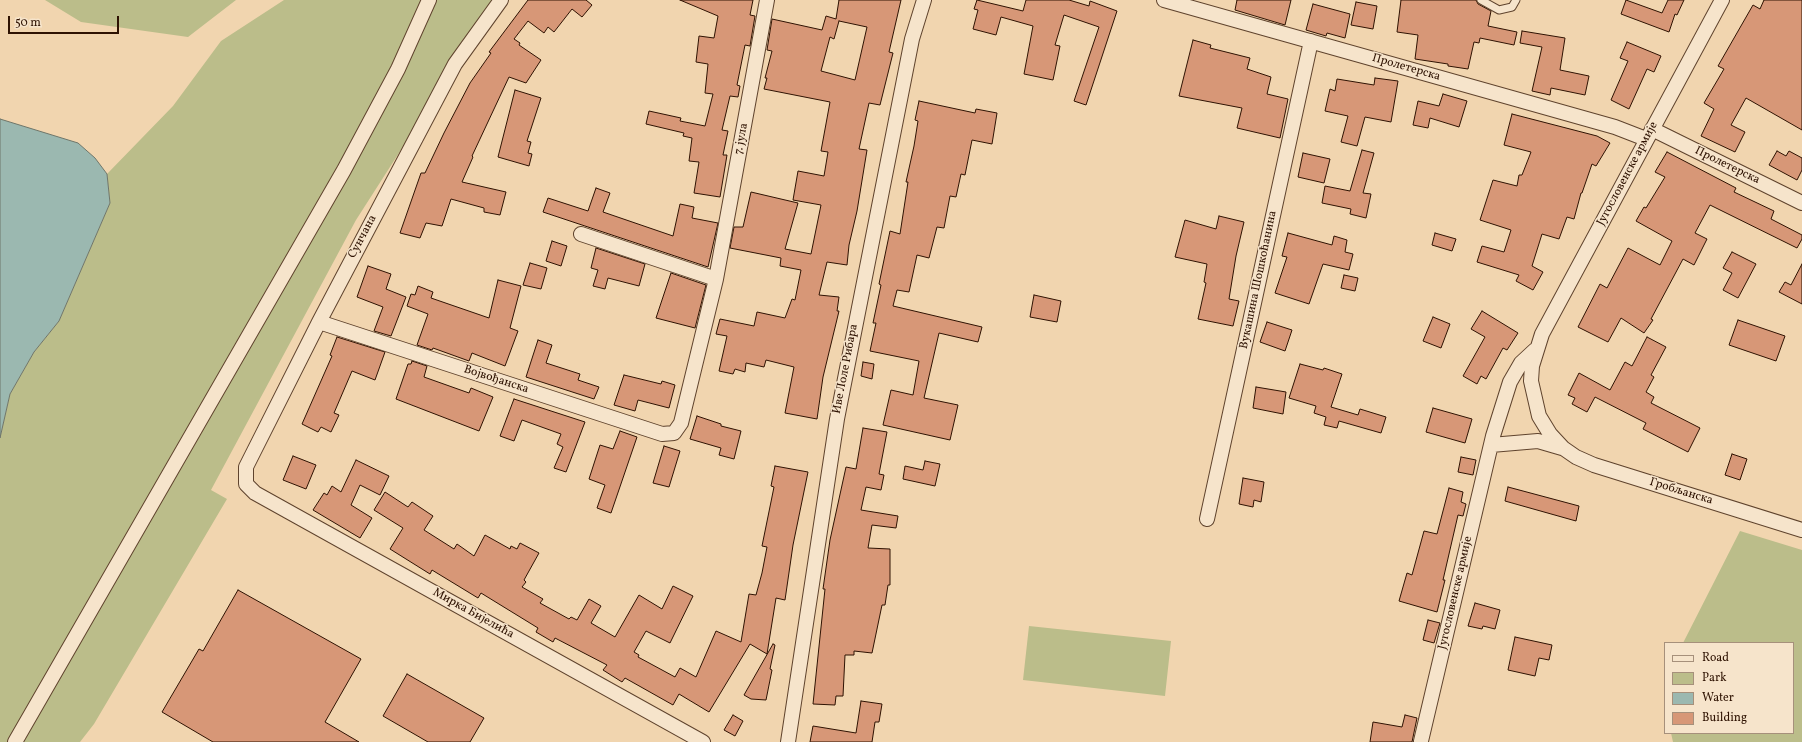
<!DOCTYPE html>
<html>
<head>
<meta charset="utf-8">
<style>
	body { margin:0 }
	#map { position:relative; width:1802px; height:742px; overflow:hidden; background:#f1d5af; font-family:Vollkorn,serif }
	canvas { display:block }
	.legend { position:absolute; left:1664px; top:642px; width:130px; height:92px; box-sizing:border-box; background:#f6e4cb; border:1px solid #a6907b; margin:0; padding:5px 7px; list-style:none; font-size:12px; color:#2e1202 }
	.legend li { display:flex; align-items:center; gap:8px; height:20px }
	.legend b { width:20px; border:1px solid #a6907b }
	.scale { position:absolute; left:8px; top:16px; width:111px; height:18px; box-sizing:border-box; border:2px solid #2e1202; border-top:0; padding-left:5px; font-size:12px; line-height:14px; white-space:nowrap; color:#2e1202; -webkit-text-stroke:3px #f6e4cb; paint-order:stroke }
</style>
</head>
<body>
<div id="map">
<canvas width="1802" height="742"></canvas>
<ul class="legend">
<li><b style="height:5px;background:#f6e4cb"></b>Road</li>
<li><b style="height:11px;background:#bbbd8a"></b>Park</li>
<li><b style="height:11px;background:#9bb8b0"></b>Water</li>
<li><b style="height:11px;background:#d79777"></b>Building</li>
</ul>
<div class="scale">50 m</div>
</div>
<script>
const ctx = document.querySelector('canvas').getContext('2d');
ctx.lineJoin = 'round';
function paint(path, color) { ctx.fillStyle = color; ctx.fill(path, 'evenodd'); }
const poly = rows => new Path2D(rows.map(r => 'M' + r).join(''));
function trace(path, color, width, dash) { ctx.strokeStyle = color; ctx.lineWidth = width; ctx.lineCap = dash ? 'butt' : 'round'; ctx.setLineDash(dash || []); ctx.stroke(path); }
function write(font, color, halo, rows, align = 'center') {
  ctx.font = font + ' Vollkorn,serif'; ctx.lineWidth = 3; ctx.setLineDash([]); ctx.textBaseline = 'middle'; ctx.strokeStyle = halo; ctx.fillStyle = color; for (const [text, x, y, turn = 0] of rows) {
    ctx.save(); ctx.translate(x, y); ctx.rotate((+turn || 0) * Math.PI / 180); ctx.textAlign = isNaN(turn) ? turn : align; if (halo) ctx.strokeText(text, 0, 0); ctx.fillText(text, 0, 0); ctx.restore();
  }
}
const green = poly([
	[45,0,236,0,188,37,81,22],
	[284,0,497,0,356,220,211,490,227,499,94,724,80,742,0,742,0,438,10,394,34,352,59,321,110,203,107,174,173,106,221,41],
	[1740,531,1802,550,1802,742,1673,742,1671,733,1793,733,1793,643,1683,643],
	[1029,626,1171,641,1165,696,1023,680]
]);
const water = poly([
	[0,119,78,143,95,158,107,174,110,203,59,321,34,352,10,394,0,438,0,119]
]);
const building = poly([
	[528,0,586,0,592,5,582,17,572,9,554,32,548,27,544,33,528,21,514,39,520,43,519,45,541,60,526,83,509,77,472,156,473,157,462,182,506,192,500,215,484,212,484,208,451,199,442,226,426,223,420,238,400,233,421,173,425,173,444,133,470,83,491,53,489,52,528,0],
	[680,0,753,0,750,15,755,16,750,46,745,45,737,85,740,86,738,97,730,96,722,130,728,131,723,155,727,155,720,197,694,193,699,162,689,161,692,138,683,136,684,133,646,124,649,111,681,118,680,121,705,126,713,94,705,93,708,64,696,62,699,36,714,38,718,16,680,0],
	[839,0,901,0,889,52,893,53,880,105,869,103,859,149,867,150,857,211,849,245,847,265,827,262,819,295,839,297,837,311,839,311,823,377,817,419,785,413,794,367,766,360,764,367,746,363,745,372,735,369,733,374,719,371,727,336,716,334,720,319,754,326,757,312,785,318,792,299,795,300,801,270,780,266,781,258,730,248,734,227,743,227,751,192,798,203,785,249,811,254,821,205,793,200,798,171,824,176,828,152,821,151,830,102,764,89,767,78,765,78,772,51,767,50,772,19,822,30,826,16,836,19,839,0],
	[839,21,867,27,855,80,821,71,830,37,834,39,839,21],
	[977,0,1023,11,1026,0,1069,0,1089,6,1090,1,1117,11,1086,105,1074,101,1099,27,1064,15,1055,45,1060,46,1053,80,1024,74,1033,26,1001,17,996,35,973,29,978,10,974,9,977,0],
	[1237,0,1291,0,1285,25,1235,10,1237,0],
	[1401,0,1476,0,1478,4,1491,11,1488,26,1517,32,1514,45,1480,38,1479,43,1474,42,1468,69,1448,66,1448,64,1415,59,1418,35,1397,32,1401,0],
	[1626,0,1662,13,1668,0,1684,0,1677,15,1675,14,1669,32,1621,14,1626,0],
	[1764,0,1802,0,1802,130,1746,98,1731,125,1745,132,1735,152,1701,136,1714,109,1704,103,1724,69,1718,66,1753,5,1760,9,1764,0],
	[1356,2,1377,6,1373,29,1351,25,1356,2],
	[1313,4,1350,14,1345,38,1327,33,1326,36,1306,30,1313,4],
	[1522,31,1565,38,1560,70,1589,76,1585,95,1551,88,1550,95,1532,91,1542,47,1520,43,1522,31],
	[1193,40,1211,45,1210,48,1250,58,1247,69,1271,77,1267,94,1288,99,1280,138,1237,128,1242,108,1179,96,1193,40],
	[1627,42,1661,56,1654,72,1647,69,1629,109,1611,100,1628,61,1620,58,1627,42],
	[1375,78,1398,81,1391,122,1365,117,1357,146,1341,142,1348,116,1325,111,1330,89,1335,91,1337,79,1374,85,1375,78],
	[515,90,541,98,527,141,531,142,528,153,532,154,529,166,498,157,515,90],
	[1443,94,1467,101,1459,127,1430,118,1428,128,1413,125,1418,101,1439,106,1443,94],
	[919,101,975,113,976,109,997,113,992,144,972,140,965,175,961,174,956,197,950,196,944,228,937,227,929,258,917,255,909,292,897,290,893,306,982,327,978,342,939,333,924,398,958,405,950,440,883,425,891,390,913,395,919,361,870,351,876,323,873,323,881,285,879,284,890,231,900,234,908,182,906,182,914,146,918,121,915,120,919,101],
	[1512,114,1597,136,1610,143,1596,166,1592,164,1582,193,1581,193,1574,219,1567,217,1559,239,1542,234,1532,266,1543,272,1533,290,1516,281,1519,275,1477,262,1482,246,1504,252,1511,230,1480,220,1493,180,1517,186,1519,175,1522,175,1531,152,1504,145,1512,114],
	[1362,150,1374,153,1363,193,1371,194,1366,218,1350,214,1351,209,1322,203,1325,186,1350,191,1362,150],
	[1777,151,1786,156,1789,151,1802,158,1802,170,1797,180,1769,165,1777,151],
	[1667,152,1736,188,1734,192,1774,211,1771,219,1802,235,1802,239,1797,248,1710,205,1695,233,1707,239,1694,265,1683,259,1651,319,1653,320,1644,333,1621,318,1608,342,1578,327,1600,284,1607,288,1628,248,1660,265,1672,241,1636,221,1644,207,1646,208,1665,177,1655,172,1667,152],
	[1303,153,1330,159,1324,183,1298,177,1303,153],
	[596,188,610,193,603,212,673,236,680,204,694,207,692,218,718,223,708,267,543,212,548,198,588,211,596,188],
	[1219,216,1244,222,1236,256,1229,299,1239,301,1233,326,1198,319,1206,283,1204,282,1207,264,1175,257,1185,220,1216,229,1219,216],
	[1288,233,1332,245,1334,236,1347,240,1345,252,1353,254,1349,270,1323,264,1309,304,1275,293,1287,257,1282,256,1288,233],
	[1435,233,1456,239,1452,251,1432,245,1435,233],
	[552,241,567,246,561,266,546,261,552,241],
	[596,248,645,264,639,286,608,278,605,289,593,286,598,270,591,268,596,248],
	[1732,252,1756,264,1738,298,1723,290,1732,273,1723,268,1732,252],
	[530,263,547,268,541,289,523,285,530,263],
	[1802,264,1802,304,1779,292,1785,282,1791,285,1802,264],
	[368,266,391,274,386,289,406,297,391,336,374,331,383,307,357,297,368,266],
	[671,273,706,285,695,328,656,318,671,273],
	[1344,275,1358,278,1355,291,1341,288,1344,275],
	[498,280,521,286,510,328,518,331,505,366,472,353,469,361,433,348,432,350,417,345,428,314,407,306,411,294,415,295,418,286,433,292,431,298,489,318,498,280],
	[1034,295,1061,301,1057,322,1030,317,1034,295],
	[1482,311,1518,333,1507,350,1503,348,1486,379,1481,376,1477,384,1463,376,1485,337,1471,329,1482,311],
	[1433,317,1450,324,1441,348,1423,341,1433,317],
	[1738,320,1785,336,1776,361,1729,345,1738,320],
	[1267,322,1292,330,1285,351,1260,342,1267,322],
	[337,337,385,352,375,380,352,371,334,413,339,415,331,432,321,427,318,432,302,424,332,356,330,355,337,337],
	[1647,337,1666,347,1651,375,1654,377,1646,392,1654,397,1651,403,1700,428,1688,452,1643,429,1646,423,1595,397,1587,412,1572,404,1575,398,1568,395,1579,373,1610,390,1625,362,1632,366,1647,337],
	[538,340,552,345,546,363,580,374,578,380,599,387,594,399,526,377,538,340],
	[412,361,427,366,424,377,469,393,471,388,493,397,479,431,396,399,408,364,411,364,412,361],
	[863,362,874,364,872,379,861,376,863,362],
	[1300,364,1323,370,1324,368,1342,374,1331,407,1358,415,1360,409,1386,417,1381,433,1339,421,1337,428,1324,425,1326,417,1314,413,1316,406,1289,398,1300,364],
	[624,375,661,384,662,381,675,385,669,408,638,400,635,411,614,405,624,375],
	[1256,387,1286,392,1283,414,1253,408,1256,387],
	[514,399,585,422,566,472,554,468,563,447,557,444,561,434,522,420,514,441,500,436,514,399],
	[1433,408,1472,419,1465,443,1426,432,1433,408],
	[697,416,721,424,721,426,741,431,734,459,719,455,721,448,690,439,697,416],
	[863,428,887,432,879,474,884,475,881,490,866,487,861,510,898,516,896,528,872,525,868,548,890,549,890,585,888,585,885,605,882,605,872,653,854,651,854,655,845,655,843,696,836,696,835,705,813,704,825,589,823,589,830,540,846,467,856,469,863,428],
	[620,431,637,437,611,513,597,508,605,485,589,479,600,445,613,449,620,431],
	[664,446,680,451,669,487,653,483,664,446],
	[1732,454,1747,459,1740,480,1725,475,1732,454],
	[293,456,316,465,306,489,283,480,293,456],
	[1461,457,1476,460,1473,475,1458,472,1461,457],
	[356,460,389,476,380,495,360,485,351,505,372,518,360,538,313,510,324,493,327,495,332,486,341,492,356,460],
	[925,461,940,464,935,486,903,479,905,466,923,470,925,461],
	[775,466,808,472,793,545,785,600,776,598,767,654,750,644,709,712,679,694,673,705,625,678,622,682,603,670,607,665,555,638,553,642,536,632,538,628,481,593,478,598,432,570,430,574,390,549,403,528,374,510,385,492,408,507,412,502,433,516,424,530,454,549,457,544,474,556,485,535,510,549,511,546,517,549,520,543,539,553,524,580,526,582,522,587,543,599,540,603,569,619,571,617,577,620,589,599,601,606,591,623,615,637,639,595,662,609,673,586,693,596,670,643,646,631,634,652,639,655,638,657,675,677,680,668,696,677,716,631,741,642,749,594,756,595,762,573,767,547,762,546,774,487,771,486,775,466],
	[1243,478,1264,482,1261,502,1254,500,1253,507,1239,504,1243,478],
	[1508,487,1579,506,1576,521,1505,501,1508,487],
	[1449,488,1463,492,1461,502,1466,504,1463,516,1458,515,1443,580,1445,580,1437,612,1399,601,1407,573,1412,575,1424,531,1437,534,1449,488],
	[238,590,361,659,325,722,359,742,213,742,162,712,199,649,203,651,238,590],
	[1475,603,1500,610,1495,629,1483,626,1482,629,1468,626,1475,603],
	[1428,620,1440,623,1434,643,1423,640,1428,620],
	[1515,637,1552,645,1549,660,1539,658,1535,676,1508,670,1515,637],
	[773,644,775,645,770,669,772,670,766,700,751,699,744,695,773,644],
	[407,674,484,718,470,742,428,742,383,716,407,674],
	[861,701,882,704,879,722,875,722,872,742,810,742,813,726,856,733,861,701],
	[733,715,743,721,735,736,724,730,733,715],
	[1405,715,1417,718,1412,742,1370,742,1373,722,1402,727,1405,715]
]);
const lane = poly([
	[1481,0,1499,10,1512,7,1516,0]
]);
const street = poly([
	[501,0,455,64,319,322,246,467,246,484,255,493,703,742],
	[1164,0,1615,127,1646,139],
	[1722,0,1542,334,1532,366,1531,381,1539,416,1550,434,1563,448,1576,457,1594,465,1802,530],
	[1652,129,1802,203],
	[581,234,716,279],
	[319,322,662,434,674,433,681,423,716,279,767,0],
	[1491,445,1538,441,1562,448],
	[1207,519,1311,41],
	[1421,741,1493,436,1510,382,1521,363,1535,350],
	[15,742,344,170,398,69,429,0],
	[788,742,837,419,912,39,924,0]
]);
const streetNames = [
	["Пролетерска",1406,68,16],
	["7. јула",742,139,-80],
	["Пролетерска",1727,166,26],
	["Југословенске армије",1628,174,-62],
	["Сунчана",363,237,-62],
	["Вукашина Шошкоћанина",1259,280,-78],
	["Иве Лоле Рибара",846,369,-79],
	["Војвођанска",496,380,18],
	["Гробљанска",1681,492,17],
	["Југословенске армије",1456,593,-77],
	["Мирка Бијелића",473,614,29]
];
paint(green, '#bbbd8a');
paint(water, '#9bb8b0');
trace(water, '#6f766a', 1);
paint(building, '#d79777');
trace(building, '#2e1202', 1);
trace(lane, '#5f432d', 9);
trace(street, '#5f432d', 16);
trace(lane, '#f6e4cb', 7);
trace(street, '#f6e4cb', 14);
write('12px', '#2e1202', '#f6e4cb', streetNames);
</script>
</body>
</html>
